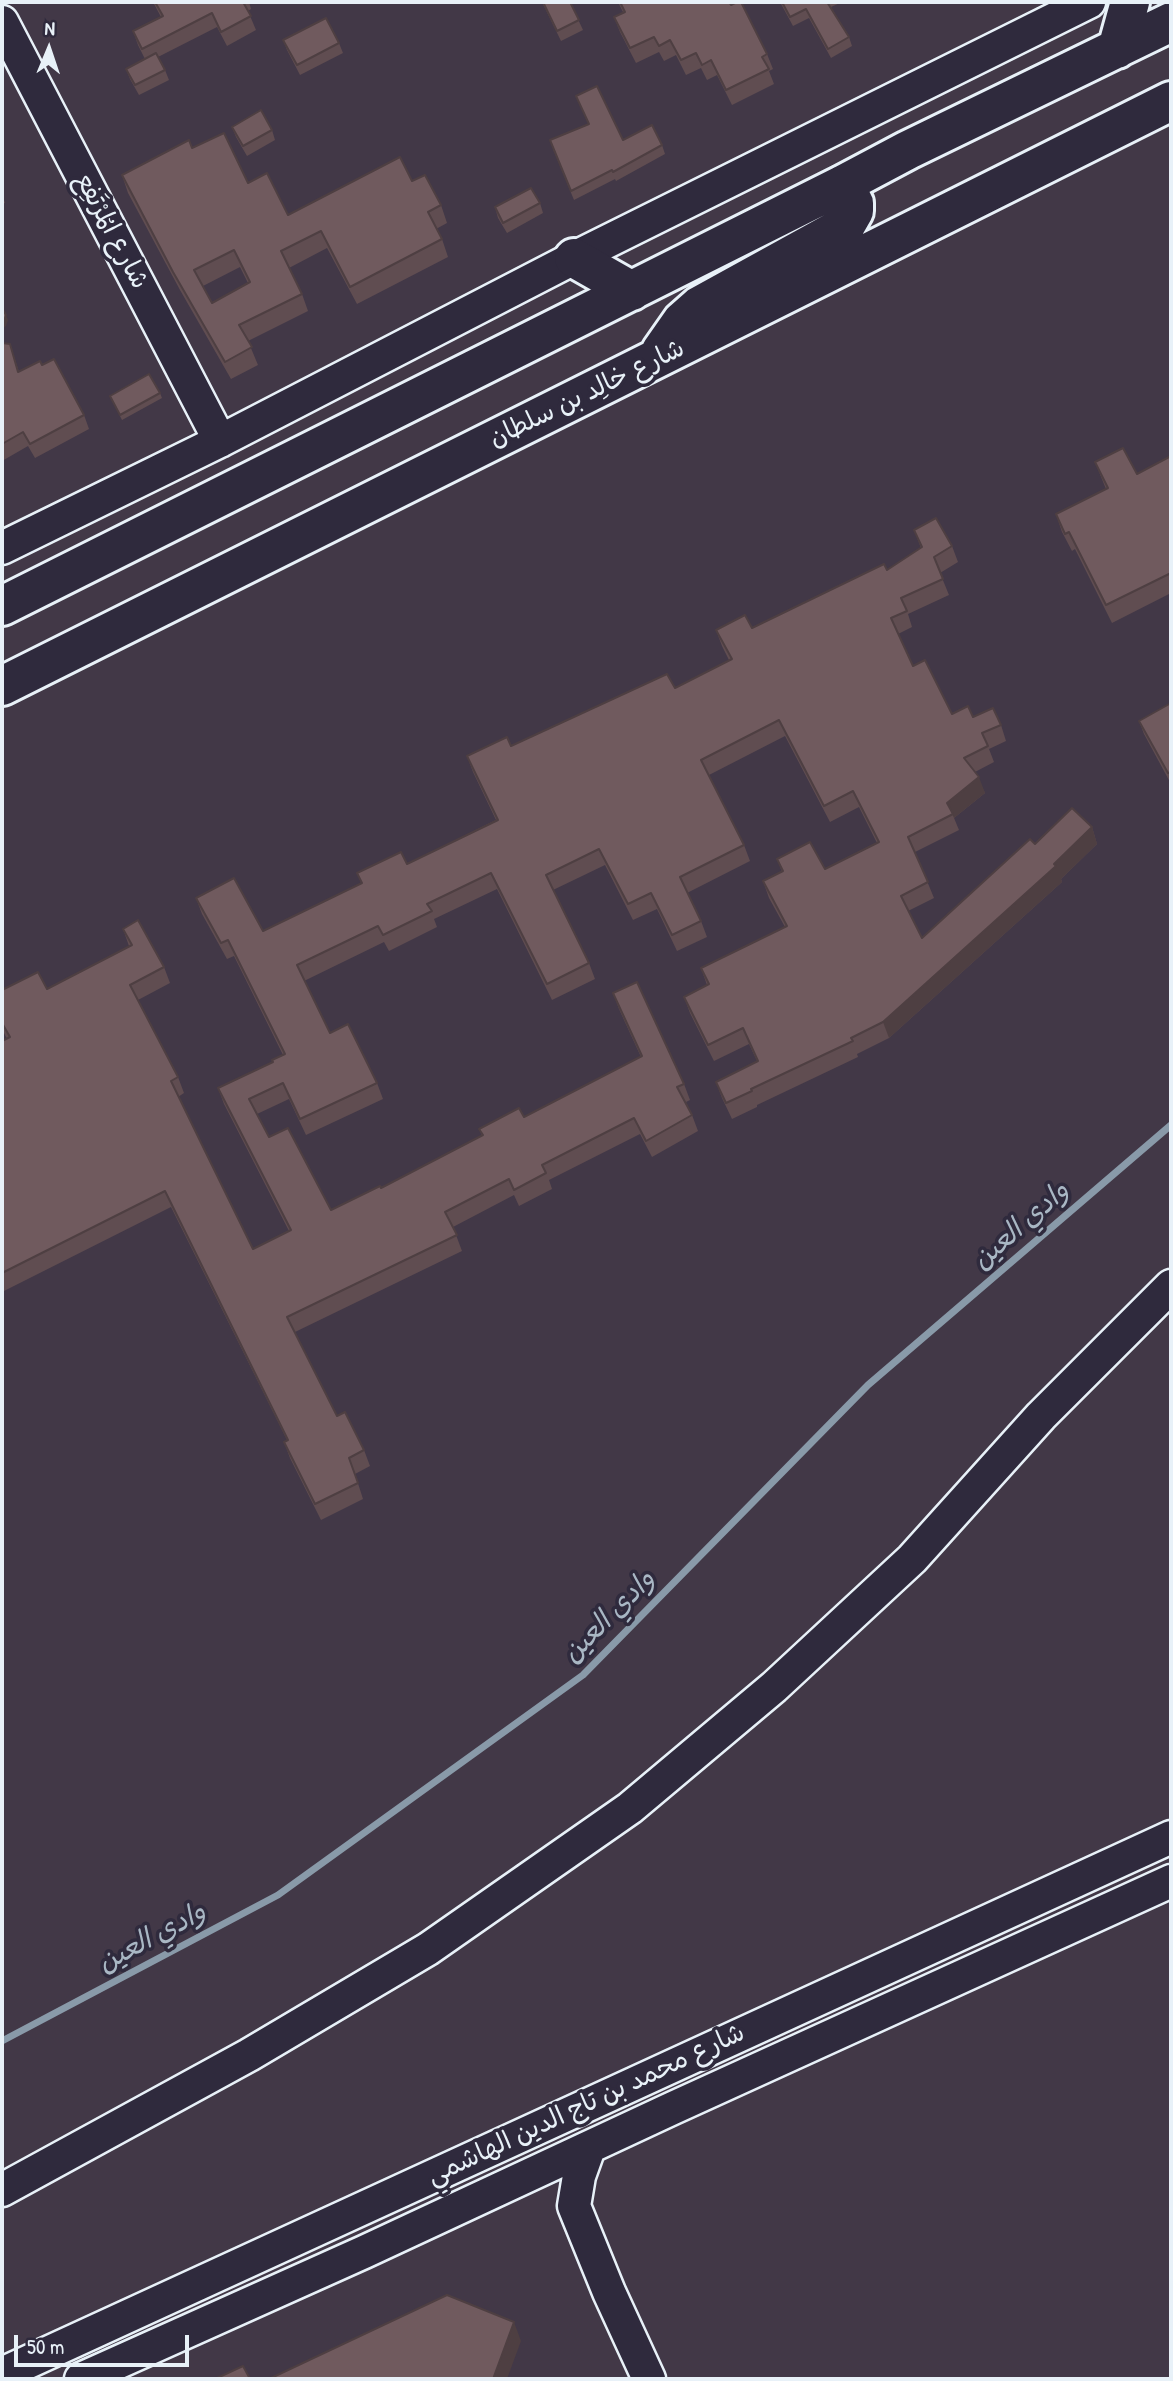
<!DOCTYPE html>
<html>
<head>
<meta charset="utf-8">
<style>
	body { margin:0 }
	#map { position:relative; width:1173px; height:2381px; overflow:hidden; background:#423847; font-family:"Patrick Hand",sans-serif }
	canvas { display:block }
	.frame { position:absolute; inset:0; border:4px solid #e8f1f8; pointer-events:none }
	.north { position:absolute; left:14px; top:14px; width:70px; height:70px; -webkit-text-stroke:5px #2f2a3d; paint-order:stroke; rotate:2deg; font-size:19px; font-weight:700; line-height:28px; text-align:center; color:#e8f1f8 }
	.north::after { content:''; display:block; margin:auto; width:24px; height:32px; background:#e8f1f8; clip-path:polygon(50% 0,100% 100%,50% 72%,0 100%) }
	.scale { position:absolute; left:14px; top:2335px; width:175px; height:32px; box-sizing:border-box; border:4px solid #e8f1f8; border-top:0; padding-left:9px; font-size:21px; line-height:24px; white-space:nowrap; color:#e8f1f8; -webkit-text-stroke:5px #2f2a3d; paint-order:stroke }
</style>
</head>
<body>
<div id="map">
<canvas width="1173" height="2381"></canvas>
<div class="frame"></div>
<div class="north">N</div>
<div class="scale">50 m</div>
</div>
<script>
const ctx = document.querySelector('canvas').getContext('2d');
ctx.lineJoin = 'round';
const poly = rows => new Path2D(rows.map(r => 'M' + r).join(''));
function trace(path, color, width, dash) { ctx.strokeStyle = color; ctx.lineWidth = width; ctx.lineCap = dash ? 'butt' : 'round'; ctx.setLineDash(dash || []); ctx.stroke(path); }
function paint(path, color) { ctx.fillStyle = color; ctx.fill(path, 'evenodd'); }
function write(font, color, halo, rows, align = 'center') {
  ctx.font = font + ' "Patrick Hand","Playpen Sans Arabic",sans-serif'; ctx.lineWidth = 7; ctx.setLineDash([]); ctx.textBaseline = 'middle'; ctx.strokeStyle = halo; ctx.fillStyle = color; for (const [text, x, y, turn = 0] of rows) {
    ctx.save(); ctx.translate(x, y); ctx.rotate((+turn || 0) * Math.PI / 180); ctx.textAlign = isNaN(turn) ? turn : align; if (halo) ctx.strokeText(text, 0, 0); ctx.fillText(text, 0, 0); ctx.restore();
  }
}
const stream = poly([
	[2,2041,278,1895,583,1675,868,1385,1171,1125]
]);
const minor = poly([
	[2,22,220,441],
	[2,548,220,441,574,258,1089,2],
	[589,2148,579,2176,574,2206,609,2292,649,2379],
	[2,2190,249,2055,428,1949,630,1808,774,1687,912,1559,1041,1416,1171,1286],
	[2,2374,1171,1837],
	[81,2379,364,2252,673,2108,1171,1881]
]);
const major = poly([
	[1117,49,1130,2],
	[574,258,632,291],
	[661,351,682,321,699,306,846,225,854,211,854,203,842,185],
	[2,606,842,185,908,150,1171,22],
	[2,686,1171,101]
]);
const wall = poly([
	[153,2,249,2,251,9,248,11,256,30,227,46,217,27,158,57,165,70,169,80,139,95,130,79,126,69,145,59,138,45,133,31,161,17],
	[542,2,570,2,583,30,561,41],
	[618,2,729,2,767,54,773,69,769,71,774,84,732,105,717,75,707,80,701,68,686,75,676,55,664,61,659,52,636,63,620,32,614,17,623,12],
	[780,2,842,2,831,7,849,37,852,46,831,58,809,18,793,26],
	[283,40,339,43,343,53,300,75,287,50],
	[576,96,623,140,662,145,665,154,616,181,615,179,574,200,553,149,589,124],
	[232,127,272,130,275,140,247,156,236,137],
	[192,148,248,183,288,215,412,181,441,205,447,223,436,229,442,239,448,257,357,304,327,248,289,268,302,294,308,311,248,341,258,365,231,379,180,290,128,193,122,175],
	[240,267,248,283,212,303,203,286],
	[2,194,5,203,2,204],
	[540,203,543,213,507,233,498,218,495,207],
	[2,343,10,344,19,372,42,365,84,415,89,429,35,458,28,446,2,461],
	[160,393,162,398,122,420,110,396],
	[1171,456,1171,593,1112,623,1075,549,1072,551,1062,532,1056,514,1106,489,1095,462,1137,474],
	[914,530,952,546,958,562,940,573,949,595,908,614,912,627,898,634,913,666,952,714,973,717,1001,725,1006,741,989,749,994,762,975,772,985,793,954,818,959,830,915,852,934,898,908,911,922,938,1035,844,1092,827,1097,844,1061,879,1062,882,889,1038,857,1054,858,1057,757,1105,757,1107,732,1119,722,1098,716,1082,757,1061,749,1044,714,1061,690,1013,684,997,707,985,701,968,785,927,769,898,763,881,782,872,777,859,825,869,877,843,859,807,830,822,785,736,709,775,744,845,750,861,687,893,701,921,707,937,677,951,657,909,633,920,605,865,553,890,589,963,595,979,552,1000,497,889,434,919,437,927,389,951,384,942,304,981,330,1033,377,1083,383,1099,306,1135,289,1099,257,1114,269,1137,331,1210,381,1188,482,1136,479,1129,524,1117,641,1057,619,1009,613,993,684,1084,690,1100,686,1102,692,1115,698,1131,652,1157,640,1134,549,1180,552,1189,519,1206,514,1195,453,1227,462,1251,295,1332,337,1416,364,1450,370,1466,355,1474,363,1499,321,1520,290,1458,284,1442,287,1440,171,1207,2,1292,2,1041,7,1039,2,1029,2,990,47,989,129,946,123,929,164,967,170,983,138,1000,178,1077,184,1093,178,1097,253,1249,289,1231,224,1104,218,1088,273,1063,283,1055,234,956,227,959,202,914,196,898,263,931,361,883,357,873,407,864,496,820,473,772,467,756,511,746,675,688,729,660,722,646,716,630,752,628,887,570,921,548],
	[1171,703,1171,784,1144,734,1139,721]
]);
const shadedWall = poly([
	[6,315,8,320,6,326,2,329,2,323],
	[979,777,985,793,954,818,947,803],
	[1092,827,1097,844,1061,879,1062,882,889,1038,883,1022,1054,864],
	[514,2322,521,2341,507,2379,493,2379]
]);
const building = poly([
	[155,2,243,2,251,16,221,32,212,13,142,49,133,31,163,16,155,2],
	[543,2,570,2,579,20,557,31,543,2],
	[620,2,729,2,731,5,737,2,741,2,767,54,762,57,769,69,726,90,711,60,702,65,696,53,681,60,670,40,659,46,654,37,630,48,614,17,625,12,620,2],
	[782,2,827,2,849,37,828,49,806,9,790,17,782,2],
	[326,18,339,43,297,65,283,40,326,18],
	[156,53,165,70,135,85,126,69,156,53],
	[597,86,623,140,652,125,662,145,613,172,612,170,571,191,550,140,589,124,576,96,597,86],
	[261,110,272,130,243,146,232,127,261,110],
	[224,133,248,183,267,173,288,215,400,157,412,181,425,175,441,205,428,212,442,239,350,287,321,231,281,251,302,294,239,325,252,347,225,362,173,272,122,175,189,140,192,148,224,133],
	[234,250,250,282,212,303,194,270,234,250],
	[531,188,540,203,503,223,495,207,531,188],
	[2,308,6,315,4,321,2,323,2,308],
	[2,343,10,344,18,372,40,361,42,365,54,359,84,415,30,444,23,432,2,444,2,343],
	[149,374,160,393,120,415,110,396,149,374],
	[1123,448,1137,474,1171,456,1171,573,1106,605,1069,532,1065,534,1056,514,1108,488,1095,462,1123,448],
	[936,518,952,546,934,557,943,579,901,598,907,611,891,618,913,666,925,660,952,714,968,706,973,717,993,708,1001,725,982,733,988,746,964,758,979,777,947,803,953,814,908,837,928,882,901,896,922,938,1030,839,1035,844,1072,808,1092,827,1054,864,1056,866,883,1022,851,1038,853,1041,751,1089,752,1091,726,1103,716,1082,758,1061,743,1028,708,1045,684,997,709,984,701,968,787,926,763,881,783,871,777,859,810,842,825,869,879,842,853,791,824,806,779,720,701,760,744,845,680,877,701,921,672,935,651,893,628,904,599,849,546,875,589,963,547,984,491,873,427,904,432,911,383,935,378,926,297,965,330,1033,348,1024,377,1083,300,1119,283,1083,249,1099,269,1137,288,1128,331,1210,380,1186,381,1188,483,1135,479,1129,519,1108,524,1117,642,1056,613,993,637,982,684,1084,677,1087,692,1115,646,1141,634,1118,542,1165,546,1173,514,1190,509,1179,445,1212,457,1235,287,1317,337,1416,345,1412,364,1450,349,1458,358,1483,315,1504,284,1442,288,1440,165,1191,2,1273,2,1041,10,1037,2,1023,2,990,38,972,47,989,132,945,123,929,138,920,164,967,130,985,178,1077,171,1081,206,1153,253,1249,291,1230,218,1088,273,1062,272,1060,285,1054,228,940,221,943,196,898,234,878,263,931,362,883,357,873,401,852,407,864,498,820,467,756,507,737,511,746,667,674,675,688,732,659,716,630,745,615,752,628,884,564,887,570,922,547,914,530,936,518],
	[1171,703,1171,772,1168,773,1139,721,1171,703],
	[447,2295,514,2322,493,2379,269,2379,447,2295],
	[243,2366,250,2379,215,2379,243,2366]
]);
const streetNames = [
	["شارع المُرْتَفِع",111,231,62],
	["شارع خالِد بن سلطان",587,394,-26],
	["شارع محمد بن تاج الدين الهاشمي",586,2105,-25]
];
const waterNames = [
	["وادي العين",1021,1226,-41],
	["وادي العين",609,1617,-45],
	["وادي العين",152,1938,-28]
];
trace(stream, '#899aa9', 7);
trace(minor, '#e8f1f8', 37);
trace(major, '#e8f1f8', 44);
trace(minor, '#2f2a3d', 32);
trace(major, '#2f2a3d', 38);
paint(wall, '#604d51');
paint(shadedWall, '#4e3f42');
paint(building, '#705a5e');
trace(building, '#4e3f42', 2);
write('26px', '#e8f1f8', '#2f2a3d', streetNames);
write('italic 28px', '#a9b7c4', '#2f2a3d', waterNames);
</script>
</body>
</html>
